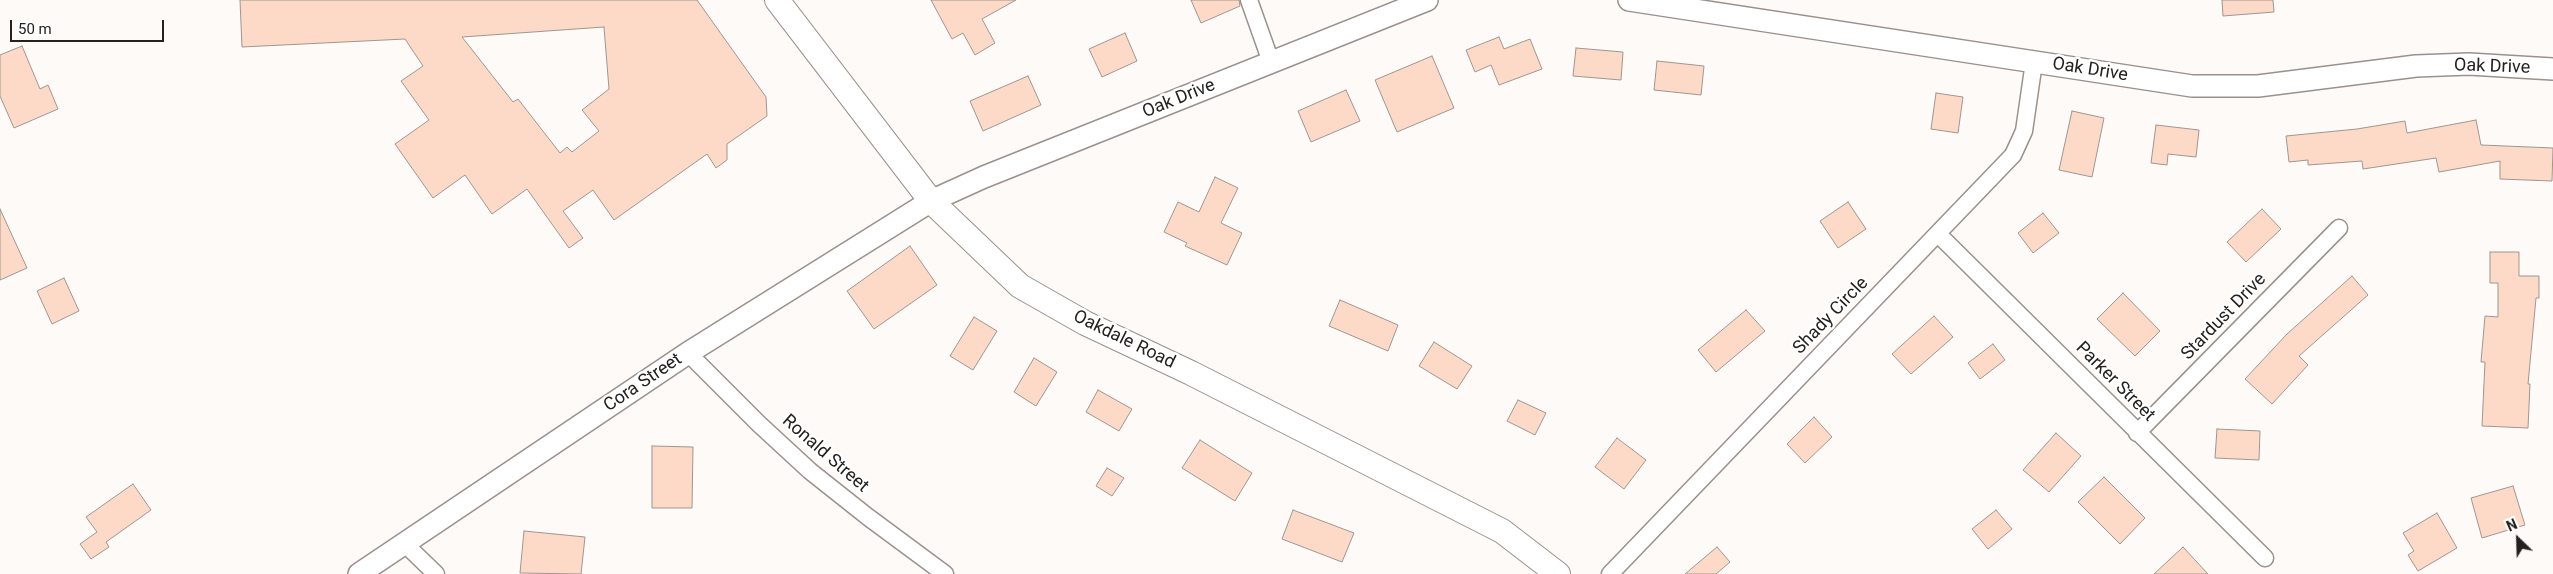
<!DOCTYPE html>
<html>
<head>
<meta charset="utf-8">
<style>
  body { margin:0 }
  #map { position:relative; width:2553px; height:574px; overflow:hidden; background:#fefaf8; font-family:Roboto,sans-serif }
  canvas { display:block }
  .north { position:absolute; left:2493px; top:514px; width:50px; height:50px; -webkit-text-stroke:4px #fff; paint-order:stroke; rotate:336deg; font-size:14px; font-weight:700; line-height:20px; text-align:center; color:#24211f }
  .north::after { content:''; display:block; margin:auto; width:18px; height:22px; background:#24211f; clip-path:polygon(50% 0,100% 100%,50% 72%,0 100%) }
  .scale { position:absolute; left:10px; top:20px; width:154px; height:22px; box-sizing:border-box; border:2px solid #24211f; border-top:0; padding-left:6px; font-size:15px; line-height:18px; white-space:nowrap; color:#24211f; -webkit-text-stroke:4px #fff; paint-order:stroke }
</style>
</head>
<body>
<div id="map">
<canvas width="2553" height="574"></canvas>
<div class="north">N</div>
<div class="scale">50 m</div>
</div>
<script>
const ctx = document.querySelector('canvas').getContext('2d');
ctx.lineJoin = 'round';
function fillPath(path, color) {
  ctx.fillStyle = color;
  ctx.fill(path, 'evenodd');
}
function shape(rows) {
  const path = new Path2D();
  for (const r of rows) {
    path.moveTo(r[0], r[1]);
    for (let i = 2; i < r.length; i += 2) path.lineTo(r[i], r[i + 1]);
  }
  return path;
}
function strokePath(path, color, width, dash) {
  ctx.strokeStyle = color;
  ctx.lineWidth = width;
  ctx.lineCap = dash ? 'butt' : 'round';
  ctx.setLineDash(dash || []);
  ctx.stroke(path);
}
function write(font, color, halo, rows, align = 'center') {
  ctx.font = font + ' Roboto,sans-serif';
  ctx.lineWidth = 5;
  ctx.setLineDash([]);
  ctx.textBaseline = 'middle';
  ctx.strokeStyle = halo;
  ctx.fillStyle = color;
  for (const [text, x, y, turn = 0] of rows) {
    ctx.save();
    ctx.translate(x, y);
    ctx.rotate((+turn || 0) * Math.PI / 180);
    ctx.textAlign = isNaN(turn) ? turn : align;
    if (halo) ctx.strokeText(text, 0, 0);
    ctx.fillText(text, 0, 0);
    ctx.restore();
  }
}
const building = shape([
  [240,0,697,0,766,97,767,116,727,144,727,160,716,168,707,154,614,220,593,190,563,211,583,238,569,248,527,189,492,214,465,175,433,198,395,144,429,120,401,81,423,66,405,39,242,47,240,0],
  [604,27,609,89,582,110,599,131,572,152,567,147,560,153,518,99,513,102,462,37,604,27],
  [931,0,1016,0,982,19,995,43,975,55,963,33,952,39,931,0],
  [1191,0,1239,0,1240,6,1201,23,1191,0],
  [2222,0,2273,0,2274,12,2223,16,2222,0],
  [1125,33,1137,61,1102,77,1089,49,1125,33],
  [1499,37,1504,49,1530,39,1542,69,1499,85,1491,65,1475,72,1466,50,1499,37],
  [22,46,40,89,48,85,58,109,14,128,0,96,0,55,22,46],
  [1576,48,1623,52,1621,80,1573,76,1576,48],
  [1432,56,1454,108,1397,132,1375,80,1432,56],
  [1657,61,1704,66,1701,95,1654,90,1657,61],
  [1028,76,1041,105,983,131,970,101,1028,76],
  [1346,90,1360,121,1311,142,1298,111,1346,90],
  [1936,93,1963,97,1958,133,1931,129,1936,93],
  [2072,111,2104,118,2092,177,2059,170,2072,111],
  [2476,120,2481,145,2553,148,2552,181,2500,179,2500,161,2439,172,2436,158,2363,169,2362,161,2308,165,2308,160,2289,162,2286,136,2357,129,2405,121,2407,133,2476,120],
  [2156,125,2199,130,2196,157,2168,154,2167,165,2151,163,2156,125],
  [1215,177,1238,188,1221,223,1242,233,1227,265,1185,246,1187,243,1164,232,1178,202,1199,212,1215,177],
  [1848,202,1866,229,1838,248,1820,221,1848,202],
  [0,209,27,268,0,280,0,209],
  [2262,209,2281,229,2246,262,2227,242,2262,209],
  [2043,213,2059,233,2033,253,2018,233,2043,213],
  [910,246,937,285,874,329,847,291,910,246],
  [2490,252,2519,252,2519,276,2539,276,2539,298,2536,298,2528,384,2530,384,2528,428,2482,426,2485,362,2481,362,2485,316,2498,317,2498,283,2490,283,2490,252],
  [2352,276,2368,295,2299,356,2308,365,2272,404,2245,379,2287,334,2352,276],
  [64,278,79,311,52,324,37,291,64,278],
  [2123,293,2160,331,2135,356,2097,319,2123,293],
  [1340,300,1398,325,1388,351,1329,326,1340,300],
  [1746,310,1765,331,1716,372,1698,350,1746,310],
  [1934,316,1953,337,1911,374,1892,354,1934,316],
  [974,317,997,331,973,370,950,356,974,317],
  [1434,342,1472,366,1457,389,1419,366,1434,342],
  [1993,344,2005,360,1980,379,1968,363,1993,344],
  [1034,358,1057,372,1036,406,1014,392,1034,358],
  [1098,390,1132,409,1119,431,1086,412,1098,390],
  [1518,400,1546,413,1535,435,1507,421,1518,400],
  [1814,417,1832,437,1805,463,1787,444,1814,417],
  [2217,429,2260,431,2259,460,2215,458,2217,429],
  [2056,433,2081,456,2049,492,2023,470,2056,433],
  [1617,438,1646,460,1624,489,1595,467,1617,438],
  [1200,440,1252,473,1235,501,1182,468,1200,440],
  [652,446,693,447,692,508,652,508,652,446],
  [1107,468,1124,478,1112,496,1096,486,1107,468],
  [2104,477,2145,518,2120,544,2078,502,2104,477],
  [133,484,151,510,106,542,109,547,91,559,80,544,97,532,86,517,133,484],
  [2513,486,2525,525,2482,538,2471,498,2513,486],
  [1293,510,1354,533,1342,562,1282,539,1293,510],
  [1996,510,2012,529,1988,549,1972,529,1996,510],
  [2437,513,2457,548,2418,571,2408,555,2414,551,2403,533,2437,513],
  [524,531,585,537,581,574,520,573,524,531],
  [1717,547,1730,562,1716,574,1685,574,1717,547],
  [2183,547,2208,574,2154,574,2183,547]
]);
fillPath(building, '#fcdac7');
strokePath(building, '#9f9691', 1);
const minor = shape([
  [1249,0,1271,62],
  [1938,234,2265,558],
  [688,353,759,424,810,471,868,517,945,574],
  [2137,433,2339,228],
  [404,543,436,574],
  [1610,574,2013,155,2024,131,2034,62]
]);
const tertiary = shape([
  [1629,0,2192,86,2258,86,2416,66,2469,64,2553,69],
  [359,574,688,353,931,201,984,177,1427,0]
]);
const secondary = shape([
  [777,0,931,201,1020,286,1085,323,1191,373,1502,531,1558,574]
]);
strokePath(minor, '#9a918c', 19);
strokePath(tertiary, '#9a918c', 24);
strokePath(secondary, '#9a918c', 26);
strokePath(minor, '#fff', 16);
strokePath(tertiary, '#fff', 21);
strokePath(secondary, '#fff', 24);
write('18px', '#24211f', '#fff', [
  ["Oak Drive",2492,67,2],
  ["Oak Drive",2090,70,9],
  ["Oak Drive",1179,99,-22],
  ["Shady Circle",1831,316,-46],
  ["Stardust Drive",2224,317,-46],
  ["Oakdale Road",1124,340,26],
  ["Parker Street",2115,382,45],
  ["Cora Street",643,383,-34],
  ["Ronald Street",825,454,41]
]);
</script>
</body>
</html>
